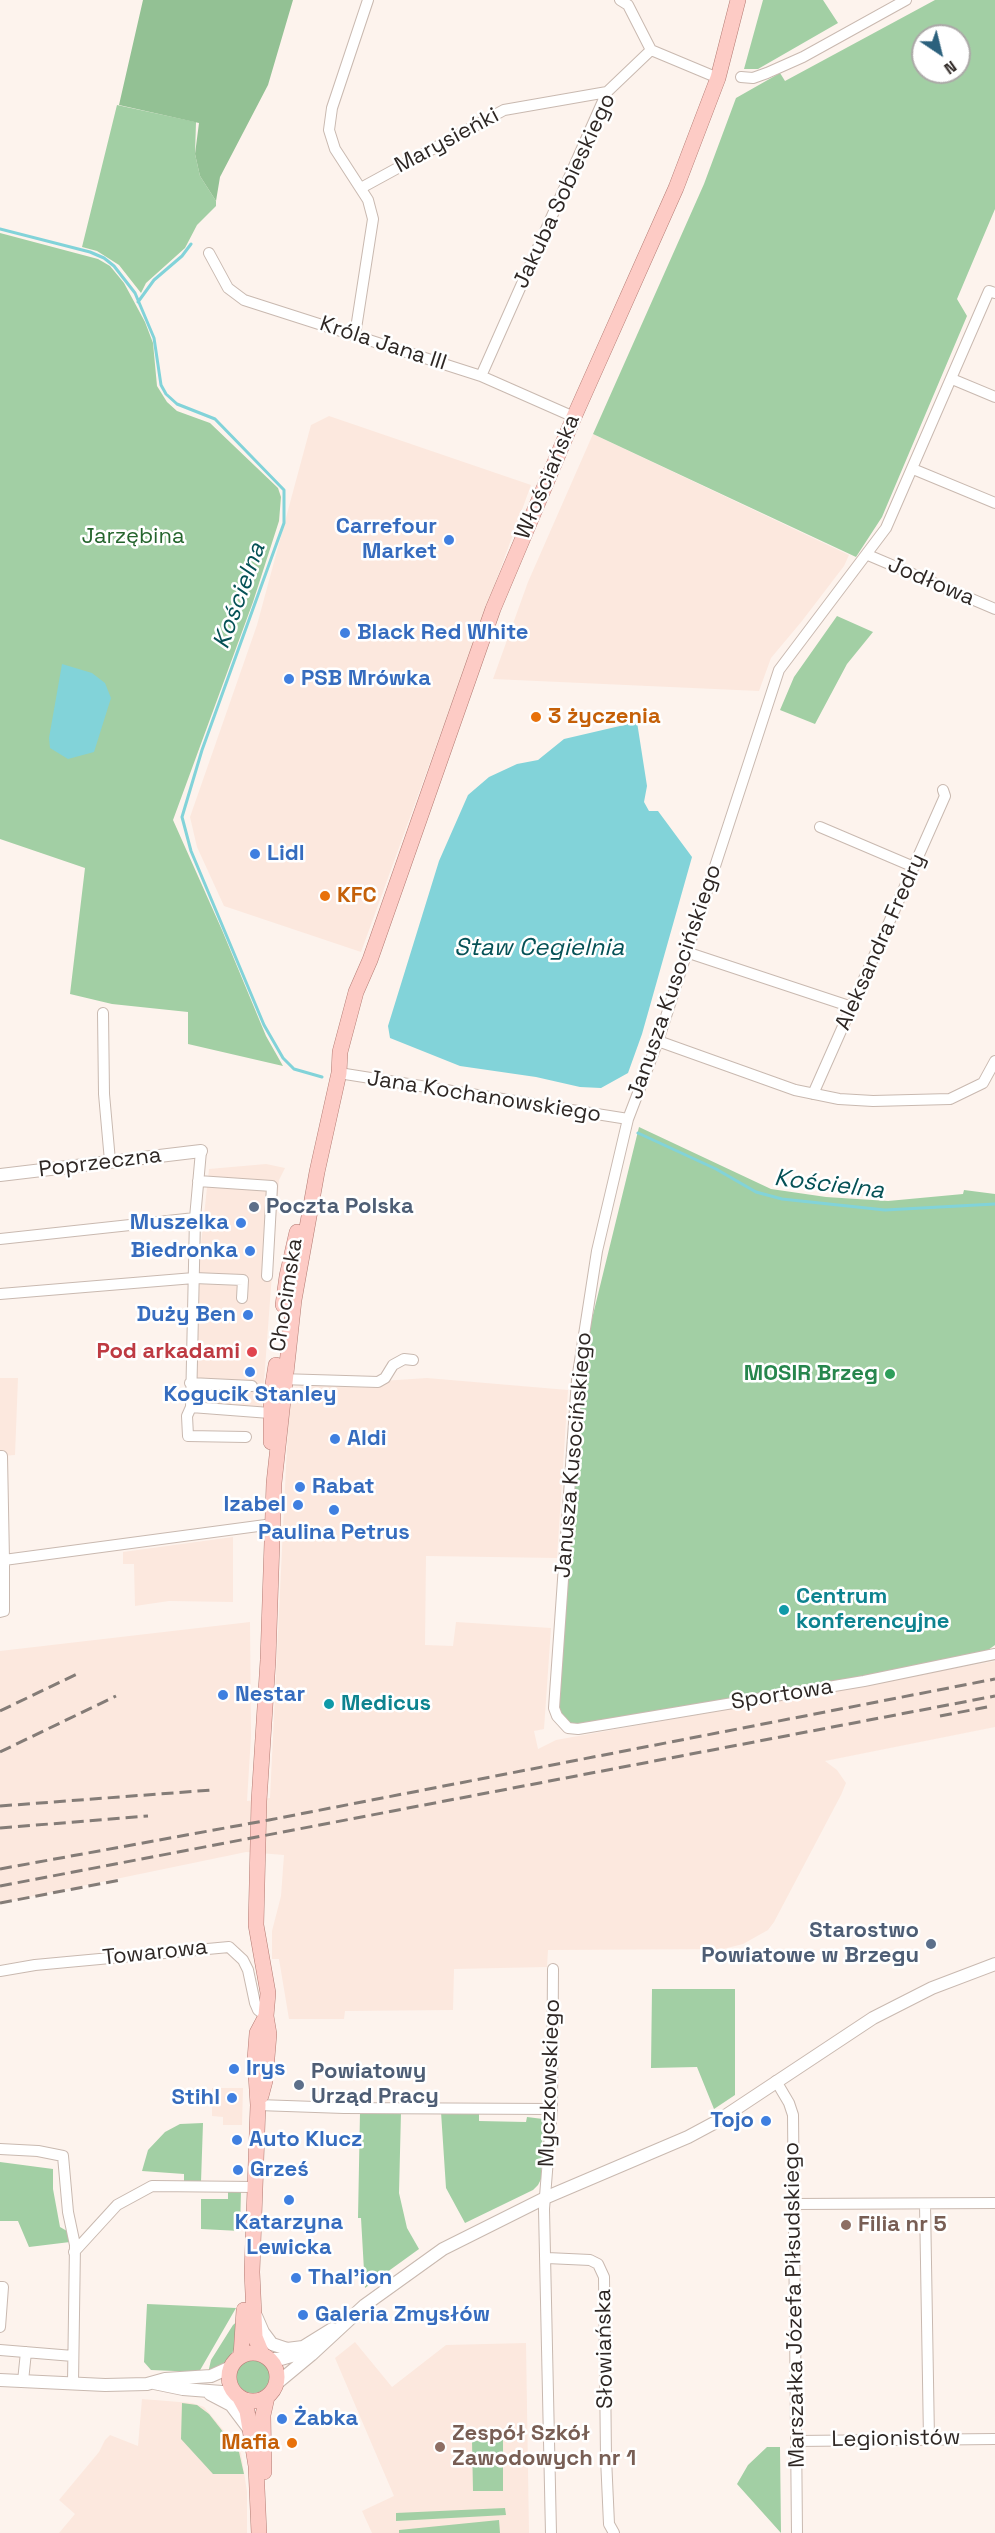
<!DOCTYPE html>
<html>
<head>
<meta charset="utf-8">
<style>
  body { margin:0 }
  #map { position:relative; width:995px; height:2533px; overflow:hidden; background:#fdf3ed; font-family:"Space Grotesk",sans-serif }
  canvas { display:block }
  .north { position:absolute; left:911px; top:24px; width:60px; height:60px; box-sizing:border-box; background:#fff; border:2px solid #aba9a7; border-radius:50%; rotate:145deg; font-size:16px; font-weight:700; line-height:24px; text-align:center; color:#2e2724 }
  .north::after { content:''; display:block; margin:auto; width:21px; height:27px; background:#2c617d; clip-path:polygon(50% 0,100% 100%,50% 72%,0 100%) }
</style>
</head>
<body>
<div id="map">
<canvas width="995" height="2533"></canvas>
<div class="north">N</div>
</div>
<script>
const ctx = document.querySelector('canvas').getContext('2d');
ctx.lineJoin = 'round';
function fillPath(path, color) {
  ctx.fillStyle = color;
  ctx.fill(path, 'evenodd');
}
function shape(rows) {
  const path = new Path2D();
  for (const r of rows) {
    if (r.length === 3) {
      path.moveTo(r[0] + r[2], r[1]);
      path.arc(r[0], r[1], r[2], 0, 2 * Math.PI);
      continue;
    }
    path.moveTo(r[0], r[1]);
    for (let i = 2; i < r.length; i += 2) path.lineTo(r[i], r[i + 1]);
  }
  return path;
}
function strokePath(path, color, width, dash) {
  ctx.strokeStyle = color;
  ctx.lineWidth = width;
  ctx.lineCap = dash ? 'butt' : 'round';
  ctx.setLineDash(dash || []);
  ctx.stroke(path);
}
function write(font, color, halo, rows, align = 'center') {
  ctx.font = font + ' "Space Grotesk",sans-serif';
  ctx.lineWidth = 5;
  ctx.setLineDash([]);
  ctx.textBaseline = 'middle';
  ctx.strokeStyle = halo;
  ctx.fillStyle = color;
  for (const [text, x, y, turn = 0] of rows) {
    ctx.save();
    ctx.translate(x, y);
    ctx.rotate((+turn || 0) * Math.PI / 180);
    ctx.textAlign = isNaN(turn) ? turn : align;
    if (halo) ctx.strokeText(text, 0, 0);
    ctx.fillText(text, 0, 0);
    ctx.restore();
  }
}
fillPath(shape([
  [329,416,531,485,361,952,224,906,197,847,190,817,257,625,311,425],
  [593,434,849,555,844,566,802,621,771,658,759,691,493,679,528,582],
  [266,1164,285,1168,279,1180,262,1408,194,1404,197,1281,209,1169],
  [0,1378,18,1378,15,1455,0,1456],
  [427,1378,568,1390,557,1558,426,1556,425,1645,453,1646,456,1622,551,1628,544,1729,534,1731,538,1749,556,1740,995,1661,995,1727,825,1761,837,1770,846,1783,841,1795,774,1922,768,1930,743,1944,723,1949,548,1950,547,1967,454,1969,453,2010,345,2011,344,2019,289,2019,279,1959,272,1959,272,1931,281,1896,284,1855,246,1852,0,1903,0,1651,250,1622,251,1736,247,1801,270,1798,289,1405,292,1387],
  [233,1537,233,1602,169,1601,135,1606,134,1564,123,1564,123,1552],
  [212,2088,243,2088,242,2125,223,2125,223,2117,212,2116],
  [355,2342,392,2387,446,2345,526,2343,529,2533,372,2533,362,2511,394,2496,335,2358],
  [142,2399,192,2403,204,2407,236,2445,241,2453,247,2492,247,2533,59,2533,75,2514,59,2500,99,2452,105,2440,110,2435,138,2446]
]), '#fce8de');
fillPath(shape([
  [763,0,823,0,838,23,758,69,744,69],
  [935,0,995,0,995,209,957,299,967,316,882,517,856,557,593,434,704,184,736,98,780,73,785,81],
  [923,36,959,36,959,72,923,72],
  [117,105,196,122,195,154,200,176,216,201,216,206,197,225,185,248,146,283,141,293,119,265,97,251,82,247],
  [0,233,98,259,110,266,124,283,145,322,153,343,157,386,167,402,177,411,210,423,278,488,281,497,279,521,253,602,173,820,222,930,266,1036,283,1066,188,1044,188,1012,112,1004,70,994,85,868,0,839],
  [837,616,873,632,847,664,815,724,780,710,794,677],
  [639,1127,771,1189,826,1197,888,1201,963,1194,964,1190,995,1194,995,1645,984,1653,967,1661,568,1728,557,1716,577,1380],
  [652,1989,735,1989,735,2095,714,2109,697,2067,651,2068],
  [360,2112,401,2112,399,2193,407,2228,419,2249,365,2288,361,2218,358,2218],
  [441,2112,479,2113,479,2121,526,2122,527,2117,543,2119,541,2179,538,2185,533,2190,465,2223,446,2188],
  [203,2123,201,2182,184,2183,184,2174,142,2171,148,2150,165,2132,180,2124],
  [0,2162,53,2169,53,2189,60,2227,67,2231,70,2242,29,2247,18,2221,0,2221],
  [228,2190,241,2190,240,2231,201,2229,201,2199,228,2199],
  [147,2304,236,2308,199,2372,151,2370,144,2362],
  [240,2319,236,2347,223,2366,208,2373,211,2360,233,2325],
  [253,2376,17],
  [182,2403,197,2405,209,2414,239,2452,244,2474,213,2474,181,2439],
  [503,2440,503,2491,473,2491,472,2441],
  [767,2447,780,2447,781,2533,737,2484,748,2465],
  [505,2508,506,2515,396,2521,396,2513],
  [499,2520,500,2533,399,2533,399,2530]
]), '#a2cfa4');
fillPath(shape([
  [143,0,293,0,268,85,220,177,216,201,200,176,195,154,199,123,119,105]
]), '#93c194');
fillPath(shape([
  [62,664,92,673,105,683,111,698,94,752,68,759,50,748,49,738],
  [637,722,647,786,644,802,649,811,658,811,692,857,642,1034,628,1073,601,1088,580,1087,536,1077,460,1066,390,1038,388,1026,439,861,468,795,489,777,517,764,538,760,564,739]
]), '#82d3d9');
strokePath(shape([
  [0,229,90,252,104,258,114,266,135,293,154,338,161,385,166,394,177,404,215,419,284,490,284,523,202,750,182,817,191,851,264,1025,283,1058,294,1069,322,1077],
  [138,302,154,280,182,256,191,244],
  [638,1133,716,1169,756,1192,782,1199,885,1210,995,1204]
]), '#82d3d9', 3);
const minor = shape([
  [620,0,628,5,651,50],
  [741,77,753,78,767,73,803,57,906,0],
  [361,188,504,110,607,92],
  [209,253,228,288,244,300,481,376,574,417],
  [995,293,989,291,886,528,779,670,658,1041,628,1119,597,1251,577,1380,554,1708,557,1716,568,1728,578,1729,864,1681,995,1654],
  [355,335,373,219,368,200,335,149,329,130,332,108,368,0],
  [481,376,607,92,651,50,718,78],
  [952,379,995,397],
  [913,469,995,503],
  [868,555,995,609],
  [820,827,914,867],
  [686,952,852,1007],
  [103,1013,104,1094,110,1161],
  [658,1041,795,1090,839,1099,873,1101,950,1099,983,1083,995,1061],
  [339,1073,628,1119],
  [813,1094,945,796,943,790],
  [201,1151,195,1218,191,1407,187,1416,188,1436,246,1437],
  [198,1181,272,1186,267,1276],
  [0,1239,195,1218],
  [0,1294,194,1278,243,1280,242,1298],
  [280,1379,378,1382,385,1378,393,1365,404,1359,413,1360],
  [190,1383,252,1386],
  [191,1407,270,1413],
  [0,1456,2,1456,4,1560,4,1611,0,1612],
  [4,1560,273,1524],
  [0,1971,35,1965,229,1947,243,1960,248,1970,255,2003,258,2010,266,2016],
  [776,2081,789,2103,793,2115,797,2533],
  [258,2105,344,2108,552,2109],
  [0,2149,38,2151,63,2156,68,2212,75,2245,73,2383],
  [794,2204,995,2203],
  [925,2204,929,2439],
  [74,2252,117,2205,152,2186,255,2187],
  [547,2258,590,2260,598,2264,604,2277,606,2458,609,2524,614,2533],
  [0,2287,3,2287,0,2327],
  [0,2350,73,2356],
  [23,2381,26,2352],
  [796,2441,995,2439],
  [551,2533,544,2209,552,2109,553,1969]
]);
const tertiary = shape([
  [0,1175,201,1151],
  [256,2316,263,2332,272,2344,287,2349,303,2347],
  [269,2359,281,2359,295,2355,303,2347,332,2329],
  [0,2380,105,2385,147,2384,165,2379,211,2376,231,2367],
  [154,2383,183,2389,235,2393],
  [276,2384,311,2355,365,2305,443,2249,547,2197,688,2137,716,2122,873,2018,932,1988,995,1964],
  [210,2394,231,2405,249,2429]
]);
const primary = shape([
  [283,1305,287,1276,297,1232],
  [271,1442,271,1397,276,1365],
  [261,2096,265,2081,269,2034,266,2016],
  [253,2377,24],
  [262,2354,255,2337,252,2272,258,2105,255,2059,257,2033,266,2016,268,1993,256,1925,259,1801,268,1660,274,1483,294,1300,317,1172,339,1073,340,1052,356,992,370,960,493,609,574,417,676,188,718,78,738,0],
  [241,2356,244,2310],
  [240,2398,247,2411,256,2466,259,2533],
  [264,2472,263,2415,267,2397]
]);
strokePath(minor, '#c9b9b0', 12);
strokePath(tertiary, '#c9b9b0', 14);
strokePath(primary, '#b37b73', 16);
strokePath(minor, '#fff', 10);
strokePath(tertiary, '#fff', 12);
strokePath(primary, '#fdcbc5', 15);
strokePath(shape([
  [0,1711,77,1674],
  [940,1716,987,1707],
  [0,1752,116,1696],
  [0,1806,212,1790],
  [0,1828,148,1816],
  [0,1869,269,1820,995,1679],
  [0,1886,995,1696],
  [0,1903,120,1880]
]), '#847c77', 3, [12, 6]);
for (const [x, y, r, color] of [
  [449,540,6,"#3f7fe0"],
  [345,633,6,"#3f7fe0"],
  [289,679,6,"#3f7fe0"],
  [536,717,6,"#e8710a"],
  [255,854,6,"#3f7fe0"],
  [325,896,6,"#e8710a"],
  [254,1207,6,"#5c6f8a"],
  [241,1223,6,"#3f7fe0"],
  [250,1251,6,"#3f7fe0"],
  [248,1315,6,"#3f7fe0"],
  [252,1352,6,"#e0444e"],
  [250,1372,6,"#3f7fe0"],
  [890,1374,6,"#2e9e5b"],
  [335,1439,6,"#3f7fe0"],
  [300,1487,6,"#3f7fe0"],
  [298,1505,6,"#3f7fe0"],
  [334,1510,6,"#3f7fe0"],
  [784,1610,6,"#0f9aa8"],
  [223,1695,6,"#3f7fe0"],
  [329,1704,6,"#0f9aa8"],
  [931,1944,6,"#5c6f8a"],
  [234,2069,6,"#3f7fe0"],
  [299,2085,6,"#5c6f8a"],
  [232,2098,6,"#3f7fe0"],
  [766,2121,6,"#3f7fe0"],
  [237,2140,6,"#3f7fe0"],
  [238,2170,6,"#3f7fe0"],
  [289,2200,6,"#3f7fe0"],
  [846,2225,6,"#8d6e63"],
  [296,2278,6,"#3f7fe0"],
  [303,2315,6,"#3f7fe0"],
  [282,2419,6,"#3f7fe0"],
  [292,2443,6,"#e8710a"],
  [440,2447,6,"#8d6e63"]
]) {
  const dot = new Path2D();
  dot.arc(x, y, r, 0, 2 * Math.PI);
  ctx.fillStyle = color;
  ctx.fill(dot);
  strokePath(dot, '#fff', 2);
}
write('22px', '#2e2724', '#fff', [
  ["Marysieńki",447,141,-28],
  ["Jakuba Sobieskiego",565,191,-65],
  ["Króla Jana III",383,344,18],
  ["Włościańska",548,477,-67],
  ["Jodłowa",931,582,23],
  ["Aleksandra Fredry",881,942,-66],
  ["Janusza Kusocińskiego",675,982,-71],
  ["Jana Kochanowskiego",484,1097,9],
  ["Poprzeczna",100,1163,-7],
  ["Chocimska",287,1295,-81],
  ["Janusza Kusocińskiego",574,1455,-85],
  ["Sportowa",782,1695,-9],
  ["Towarowa",155,1953,-6],
  ["Myczkowskiego",550,2083,-88],
  ["Marszałka Józefa Piłsudskiego",795,2305,-91],
  ["Słowiańska",605,2349,-91],
  ["Legionistów",896,2439,-1]
]);
write('bold 22px', '#366cbe', '#fff', [
  ["Carrefour",437,527,"right"],
  ["Market",437,552,"right"],
  ["Black Red White",357,633],
  ["PSB Mrówka",301,679],
  ["Lidl",267,854],
  ["Muszelka",229,1223,"right"],
  ["Biedronka",238,1251,"right"],
  ["Duży Ben",236,1315,"right"],
  ["Kogucik Stanley",250,1395,"center"],
  ["Aldi",347,1439],
  ["Rabat",312,1487],
  ["Izabel",286,1505,"right"],
  ["Paulina Petrus",334,1533,"center"],
  ["Nestar",235,1695],
  ["Irys",246,2069],
  ["Stihl",220,2098,"right"],
  ["Tojo",754,2121,"right"],
  ["Auto Klucz",249,2140],
  ["Grześ",250,2170],
  ["Katarzyna",289,2223,"center"],
  ["Lewicka",289,2248,"center"],
  ["Thal'ion",308,2278],
  ["Galeria Zmysłów",315,2315],
  ["Żabka",294,2419]
], 'left');
write('22px', '#25652d', '#fff', [
  ["Jarzębina",133,537]
]);
write('bold 22px', '#c56008', '#fff', [
  ["3 życzenia",548,717],
  ["KFC",337,896],
  ["Mafia",280,2443,"right"]
], 'left');
write('bold 22px', '#4e5e75', '#fff', [
  ["Poczta Polska",266,1207],
  ["Starostwo",919,1931,"right"],
  ["Powiatowe w Brzegu",919,1956,"right"],
  ["Powiatowy",311,2072],
  ["Urząd Pracy",311,2097]
], 'left');
write('bold 22px', '#be3a42', '#fff', [
  ["Pod arkadami",240,1352]
], 'right');
write('bold 22px', '#27864d', '#fff', [
  ["MOSIR Brzeg",878,1374]
], 'right');
write('bold 22px', '#0d838f', '#fff', [
  ["Centrum",796,1597],
  ["konferencyjne",796,1622],
  ["Medicus",341,1704]
], 'left');
write('bold 22px', '#785e54', '#fff', [
  ["Filia nr 5",858,2225],
  ["Zespół Szkół",452,2434],
  ["Zawodowych nr 1",452,2459]
], 'left');
write('italic 24px', '#055156', '#fff', [
  ["Kościelna",240,596,-70],
  ["Staw Cegielnia",539,948],
  ["Kościelna",829,1185,7]
]);
</script>
</body>
</html>
